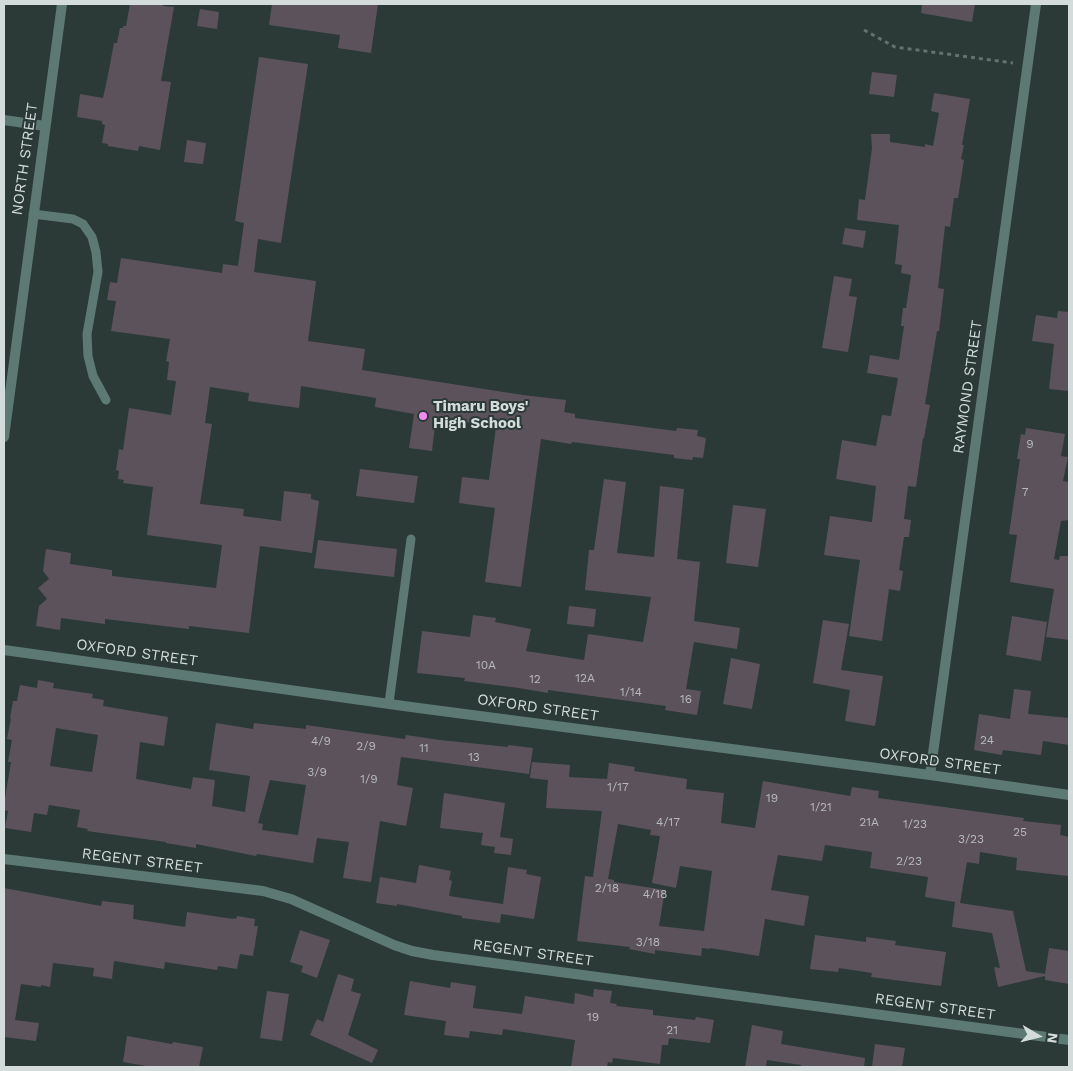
<!DOCTYPE html>
<html>
<head>
<meta charset="utf-8">
<style>
  body { margin:0 }
  #map { position:relative; width:1073px; height:1071px; overflow:hidden; background:#2b3a37; font-family:"Work Sans",sans-serif }
  canvas { display:block }
  .frame { position:absolute; inset:0; border:5px solid #d3dcda; pointer-events:none }
  .north { position:absolute; left:1013px; top:1011px; width:50px; height:50px; -webkit-text-stroke:4px #2b3a37; paint-order:stroke; rotate:98deg; font-size:14px; font-weight:700; line-height:20px; text-align:center; color:#d3dcda }
  .north::after { content:''; display:block; margin:auto; width:18px; height:22px; background:#d3dcda; clip-path:polygon(50% 0,100% 100%,50% 72%,0 100%) }
</style>
</head>
<body>
<div id="map">
<canvas width="1073" height="1071"></canvas>
<div class="frame"></div>
<div class="north">N</div>
</div>
<script>
const ctx = document.querySelector('canvas').getContext('2d');
ctx.lineJoin = 'round';
function fillPath(path, color) {
  ctx.fillStyle = color;
  ctx.fill(path, 'evenodd');
}
function shape(rows) {
  const path = new Path2D();
  for (const r of rows) {
    path.moveTo(r[0], r[1]);
    for (let i = 2; i < r.length; i += 2) path.lineTo(r[i], r[i + 1]);
  }
  return path;
}
function strokePath(path, color, width, dash) {
  ctx.strokeStyle = color;
  ctx.lineWidth = width;
  ctx.lineCap = dash ? 'butt' : 'round';
  ctx.setLineDash(dash || []);
  ctx.stroke(path);
}
function write(font, color, halo, rows, align = 'center') {
  ctx.font = font + ' "Work Sans",sans-serif';
  ctx.lineWidth = 4;
  ctx.setLineDash([]);
  ctx.textBaseline = 'middle';
  ctx.strokeStyle = halo;
  ctx.fillStyle = color;
  for (const [text, x, y, turn = 0] of rows) {
    ctx.save();
    ctx.translate(x, y);
    ctx.rotate((+turn || 0) * Math.PI / 180);
    ctx.textAlign = isNaN(turn) ? turn : align;
    if (halo) ctx.strokeText(text, 0, 0);
    ctx.fillText(text, 0, 0);
    ctx.restore();
  }
}
fillPath(shape([
  [130,4,163,4,163,6,174,7,161,81,171,82,160,150,139,146,138,151,108,146,108,144,102,143,105,125,102,124,102,121,77,117,80,94,103,98,108,75,114,43,117,43,120,28,123,28,123,26,126,26],
  [272,4,378,4,371,53,338,48,340,35,269,25],
  [922,4,975,4,972,22,921,13],
  [200,9,219,12,217,29,197,26],
  [259,57,308,64,281,243,258,239,254,272,316,281,308,341,365,349,362,370,523,395,566,400,564,412,575,414,575,418,676,431,677,428,698,430,697,436,706,438,703,458,693,457,692,460,674,458,674,455,572,442,571,444,541,439,521,587,485,582,495,508,459,503,462,477,489,480,496,427,436,417,432,451,409,448,414,414,375,407,376,398,301,386,299,408,248,401,249,393,210,387,205,423,212,424,200,504,244,509,243,516,281,521,284,491,311,494,311,499,319,501,312,553,260,546,249,633,189,626,189,629,105,619,105,624,61,618,60,630,36,626,39,606,47,599,38,588,49,579,43,571,46,549,71,553,70,564,112,570,112,576,216,588,222,545,147,535,153,487,123,483,124,480,118,479,119,471,116,470,119,449,123,450,129,408,171,415,176,381,167,380,169,362,166,361,170,339,111,331,116,301,107,300,110,282,117,283,121,258,222,273,223,264,238,266,244,223,235,221],
  [872,72,897,75,894,97,869,94],
  [934,93,970,99,962,145,964,145,961,159,964,160,958,198,954,198,950,227,945,226,938,288,944,289,939,331,937,331,925,404,930,405,924,438,923,438,916,487,908,486,904,519,911,520,909,537,904,537,899,570,903,571,900,591,889,589,882,641,849,636,860,560,824,555,830,516,872,522,876,486,836,479,842,440,876,446,882,415,891,416,898,378,867,373,870,355,899,360,904,326,901,326,903,308,906,308,911,275,901,273,902,265,895,264,899,225,857,220,859,199,865,200,872,148,871,134,890,134,890,142,925,147,925,144,933,146,939,113,931,111],
  [187,140,206,143,203,164,184,162],
  [845,228,866,231,863,248,842,244],
  [834,276,852,279,849,296,857,297,848,352,822,348],
  [1058,311,1069,312,1069,391,1049,389,1054,344,1032,341,1036,315,1057,318],
  [1026,428,1065,434,1061,456,1068,457,1063,481,1069,482,1069,520,1061,521,1054,559,1059,560,1060,556,1069,556,1069,640,1046,637,1054,589,1010,582,1017,535,1009,534,1020,459,1017,459,1021,434,1025,435],
  [360,469,418,476,414,503,356,496],
  [604,479,626,482,617,553,654,557,660,486,684,489,677,559,700,562,694,621,740,628,737,649,694,642,686,689,701,691,697,715,665,710,666,706,548,690,548,693,519,688,464,681,465,678,417,673,422,631,470,637,473,615,496,618,495,622,531,629,526,651,584,660,588,634,643,642,651,597,585,590,589,550,594,550],
  [733,505,766,509,758,567,726,563],
  [318,540,397,549,394,577,314,568],
  [569,606,596,609,594,627,567,624],
  [1012,616,1047,622,1041,661,1006,655],
  [823,620,849,624,841,670,883,676,875,726,845,721,850,690,813,683],
  [731,658,760,664,752,709,723,704],
  [38,680,54,683,53,688,93,694,92,698,104,700,103,706,168,717,164,746,140,742,136,779,191,789,193,777,215,780,212,806,245,812,250,776,209,770,216,723,253,729,254,723,306,729,306,725,405,739,406,735,440,740,508,747,508,745,533,748,529,774,401,757,397,785,413,788,406,826,380,821,371,882,343,878,349,842,317,838,313,863,257,854,256,856,196,844,196,848,166,843,166,842,87,831,88,829,77,827,80,810,49,805,47,815,34,813,31,832,5,828,8,811,4,810,4,804,11,762,8,762,12,740,7,739,11,718,10,718,13,701,17,701,20,685,37,688],
  [56,728,98,735,92,772,50,766],
  [270,780,306,785,298,835,262,830,263,824,258,823],
  [1014,689,1031,691,1028,714,1069,718,1069,745,1043,741,1041,755,1003,750,1002,755,974,750,979,714,1010,719],
  [532,762,570,765,569,777,607,779,609,763,635,767,634,771,687,779,686,789,724,793,721,823,755,828,763,781,850,796,852,787,879,791,878,798,1024,818,1023,821,1061,825,1060,835,1069,837,1069,866,1068,876,1016,870,1017,858,980,852,979,864,967,862,960,903,1013,911,1026,971,1045,974,1049,948,1069,951,1069,984,1045,980,1045,976,998,987,994,967,1000,968,992,933,952,927,955,902,925,897,928,877,870,868,872,852,825,845,822,861,778,855,771,890,809,896,804,926,765,919,759,956,710,948,710,949,702,948,701,956,655,950,655,954,629,949,630,947,577,941,585,876,593,877,602,811,546,808,548,780,530,778],
  [618,824,651,830,650,835,660,836,652,883,676,888,680,866,712,871,704,931,659,926,665,890,614,882,614,880,608,879],
  [444,793,505,803,500,837,513,839,511,855,494,853,495,847,481,845,483,833,440,828],
  [419,865,451,871,449,880,452,881,449,896,503,904,508,867,527,870,526,874,541,877,534,919,501,914,500,923,462,918,462,916,397,904,397,906,376,903,380,877,416,883],
  [4,888,101,906,102,901,134,905,133,919,185,927,187,912,233,919,233,918,236,919,237,916,255,919,254,926,258,926,253,956,240,954,237,969,218,966,217,970,165,962,164,969,114,961,112,979,93,976,94,968,53,963,50,987,41,985,41,987,21,984,15,1020,39,1023,36,1041,4,1037],
  [300,930,330,940,317,978,301,972,303,966,290,962],
  [815,935,866,942,866,937,896,941,895,945,946,952,941,986,871,977,872,973,839,968,838,972,810,969],
  [338,974,354,979,351,991,361,994,348,1035,378,1050,372,1063,310,1035,317,1019,323,1022],
  [410,981,450,988,451,982,476,986,473,1008,522,1014,525,996,574,1004,575,993,593,997,594,989,612,991,610,1003,617,1004,616,1006,653,1010,653,1015,695,1020,696,1017,714,1020,710,1043,669,1038,668,1045,662,1045,660,1064,613,1058,612,1063,608,1062,607,1067,571,1067,575,1040,503,1029,502,1035,470,1031,469,1038,444,1035,446,1021,404,1015],
  [267,991,289,994,282,1041,260,1038],
  [752,1025,783,1031,781,1044,865,1058,864,1067,801,1067,801,1065,767,1060,766,1067,745,1067],
  [127,1036,172,1044,173,1042,203,1047,199,1067,152,1067,123,1062],
  [875,1044,905,1048,902,1067,872,1067]
]), '#5c525c');
strokePath(shape([
  [864,30,895,47,1013,63]
]), '#64716f', 3, [4, 4]);
strokePath(shape([
  [33,214,73,219,83,224,92,237,96,252,98,272,87,334,88,356,93,376,106,400],
  [389,703,411,539]
]), '#5d7974', 9);
strokePath(shape([
  [4,120,45,126],
  [4,650,411,707,930,775,1069,795],
  [930,775,1036,4],
  [4,859,263,891,291,899,394,945,412,951,433,955,1069,1040]
]), '#5d7974', 10);
strokePath(shape([
  [4,437,62,4]
]), '#5d7974', 10);
for (const [x, y, r, color] of [
  [423,416,5,"#f28af3"]
]) {
  const dot = new Path2D();
  dot.arc(x, y, r, 0, 2 * Math.PI);
  ctx.fillStyle = color;
  ctx.fill(dot);
  strokePath(dot, '#2b3a37', 2);
}
write('12px', '#b5baba', null, [
  ["9",1030,444],
  ["7",1025,492],
  ["10A",486,665],
  ["12A",585,678],
  ["12",535,679],
  ["1/14",631,692],
  ["16",686,699],
  ["24",987,740],
  ["4/9",321,741],
  ["2/9",366,746],
  ["11",424,748],
  ["13",474,757],
  ["3/9",317,772],
  ["1/9",369,779],
  ["1/17",618,787],
  ["19",772,798],
  ["1/21",821,807],
  ["4/17",668,822],
  ["21A",869,822],
  ["1/23",915,824],
  ["25",1020,832],
  ["3/23",971,839],
  ["2/23",909,861],
  ["2/18",607,888],
  ["4/18",655,894],
  ["3/18",648,942],
  ["19",593,1017],
  ["21",672,1030]
]);
write('15px', '#d3dcda', '#2b3a37', [
  ["NORTH STREET",25,159,-82],
  ["RAYMOND STREET",968,387,-82],
  ["OXFORD STREET",137,653,8],
  ["OXFORD STREET",538,708,8],
  ["OXFORD STREET",940,762,8],
  ["REGENT STREET",142,861,7],
  ["REGENT STREET",533,953,8],
  ["REGENT STREET",935,1007,8]
]);
write('bold 15px', '#d3dcda', '#2b3a37', [
  ["Timaru Boys'",433,407],
  ["High School",433,424]
], 'left');
</script>
</body>
</html>
